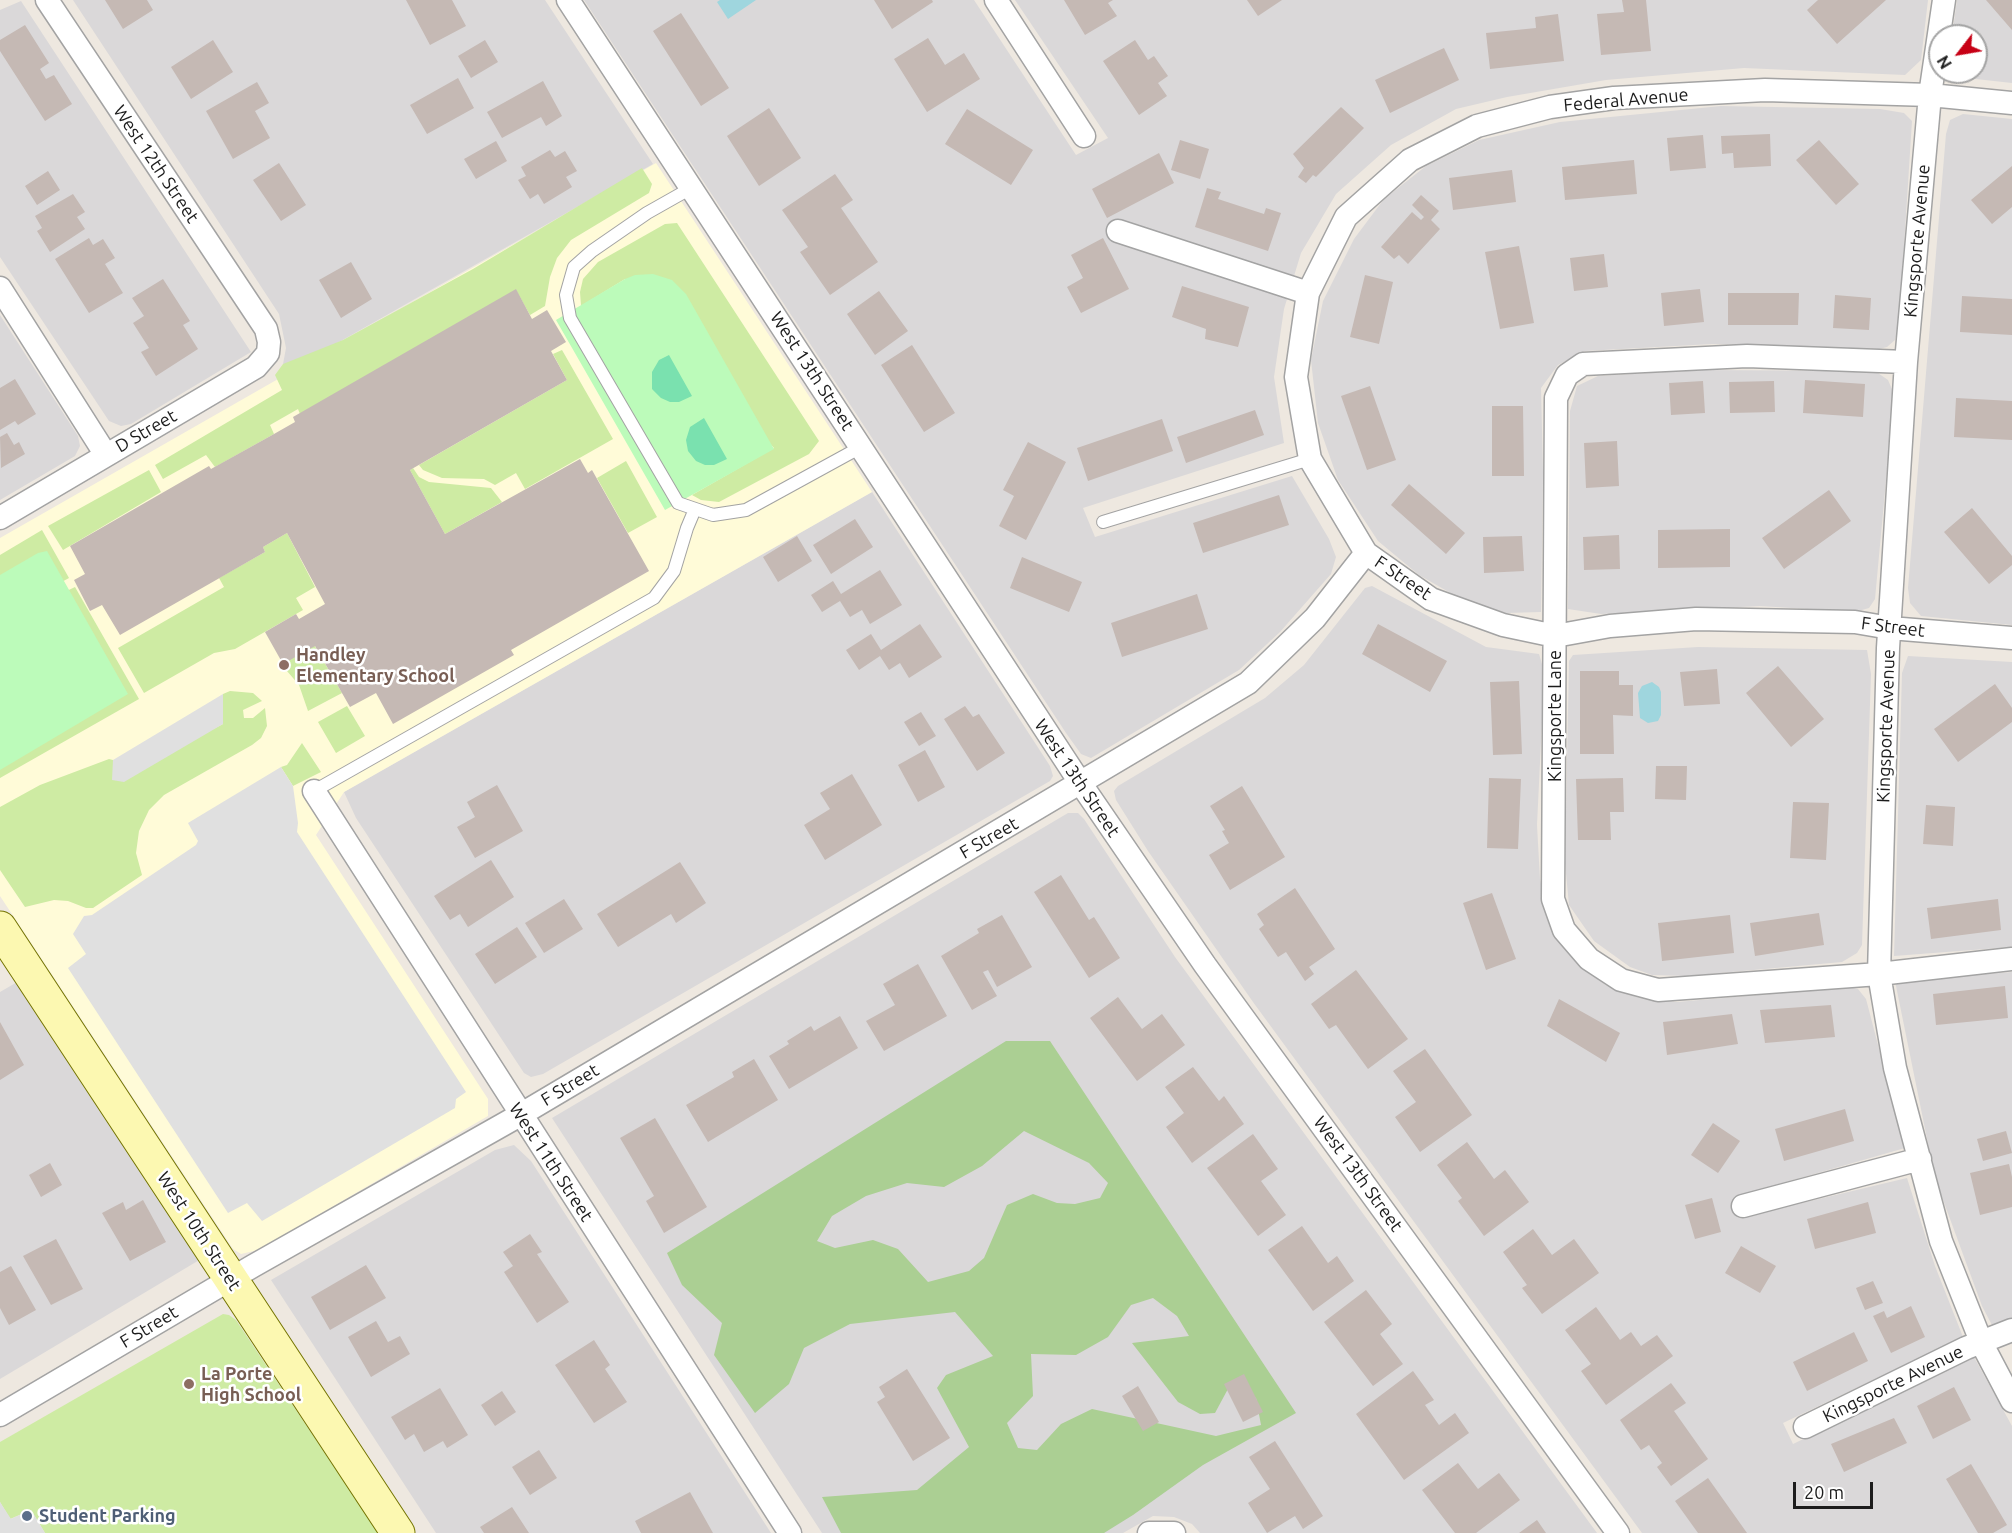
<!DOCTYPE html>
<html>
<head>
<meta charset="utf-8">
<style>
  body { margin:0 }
  #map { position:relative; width:2012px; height:1533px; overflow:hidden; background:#eee8e0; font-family:Ubuntu,sans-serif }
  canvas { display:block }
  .north { position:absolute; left:1928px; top:24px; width:60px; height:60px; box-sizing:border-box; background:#fff; border:2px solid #a4a4a4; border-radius:50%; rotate:239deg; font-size:16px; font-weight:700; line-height:24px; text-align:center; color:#1c1c1c }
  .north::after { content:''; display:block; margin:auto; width:21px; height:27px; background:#c70015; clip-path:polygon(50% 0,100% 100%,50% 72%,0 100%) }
  .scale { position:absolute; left:1793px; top:1482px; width:80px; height:27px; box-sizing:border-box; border:3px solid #1c1c1c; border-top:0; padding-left:8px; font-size:18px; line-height:21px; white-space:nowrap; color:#1c1c1c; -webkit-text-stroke:4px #fff; paint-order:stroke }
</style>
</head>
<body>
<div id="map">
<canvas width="2012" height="1533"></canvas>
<div class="north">N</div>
<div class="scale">20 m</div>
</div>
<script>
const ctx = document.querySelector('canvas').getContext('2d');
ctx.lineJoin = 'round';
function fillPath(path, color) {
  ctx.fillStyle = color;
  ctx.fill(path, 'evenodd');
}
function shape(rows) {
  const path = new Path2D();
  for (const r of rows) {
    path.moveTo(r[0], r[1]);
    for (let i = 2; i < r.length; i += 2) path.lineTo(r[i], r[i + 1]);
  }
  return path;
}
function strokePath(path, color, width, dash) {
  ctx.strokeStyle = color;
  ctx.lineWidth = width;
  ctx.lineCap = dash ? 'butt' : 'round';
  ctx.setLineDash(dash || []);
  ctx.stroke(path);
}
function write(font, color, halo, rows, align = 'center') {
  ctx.font = font + ' Ubuntu,sans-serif';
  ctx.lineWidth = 5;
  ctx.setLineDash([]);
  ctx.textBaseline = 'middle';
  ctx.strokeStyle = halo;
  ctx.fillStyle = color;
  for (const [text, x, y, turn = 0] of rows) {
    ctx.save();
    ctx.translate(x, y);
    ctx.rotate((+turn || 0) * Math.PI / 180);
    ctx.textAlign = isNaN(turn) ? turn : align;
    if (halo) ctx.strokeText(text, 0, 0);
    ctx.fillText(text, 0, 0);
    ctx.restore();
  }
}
fillPath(shape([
  [73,0,545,0,653,164,281,375,286,348,279,314],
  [584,0,974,0,1076,155,1108,138,1015,0,1928,0,1921,60,1905,75,1744,68,1606,80,1507,97,1456,109,1391,145,1336,194,1301,253,1284,309,1274,377,1284,443,1083,508,1095,537,1292,476,1329,539,1336,557,1331,574,1280,632,1239,670,1091,758,1081,754,1066,733],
  [1957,0,2012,0,2012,83,1958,77,1955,72,1976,72,1976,36,1952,36],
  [21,1,251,352,131,424,121,426,109,421,0,257,0,10],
  [1721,106,1880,109,1904,113,1912,121,1899,325,1895,340,1887,347,1879,349,1712,344,1585,351,1558,365,1541,388,1543,472,1541,612,1506,613,1468,603,1419,575,1378,541,1338,480,1318,423,1311,360,1323,301,1354,239,1384,199,1426,166,1479,140,1560,122],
  [1963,114,2012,119,2012,625,1921,616,1910,603,1908,588,1946,134,1950,120],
  [0,315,78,436,80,446,75,456,0,500],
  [1701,370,1875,371,1888,380,1894,394,1875,599,1869,608,1855,612,1760,606,1601,614,1568,609,1570,411,1577,386,1598,376],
  [872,492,1050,766,1053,776,1050,781,543,1074,531,1077,524,1073,356,818,344,792],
  [1372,586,1486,647,1539,654,1542,664,1543,700,1537,825,1540,879,1545,903,1560,939,1581,966,1606,985,1637,997,1677,1002,1850,987,1858,989,1866,999,1905,1148,1734,1197,1739,1218,1907,1178,1935,1266,1963,1337,1783,1423,1793,1444,1974,1357,2012,1426,2012,1533,1642,1533,1253,1002,1148,851,1116,800,1114,791,1118,786,1265,698,1304,665,1365,588],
  [1698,647,1867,650,1871,674,1862,945,1857,953,1842,962,1687,976,1652,975,1630,967,1594,941,1569,905,1565,863,1569,661,1573,655],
  [1908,656,2012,662,2012,947,1894,956,1902,673],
  [1068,813,1078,813,1084,819,1175,957,1597,1533,1200,1533,1192,1524,1174,1517,1153,1516,1123,1533,822,1533,552,1118],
  [2012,972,2012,1320,1994,1329,1982,1306,1935,1178,1895,981],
  [19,981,201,1259,0,1379,0,992],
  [514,1145,531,1161,771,1533,436,1533,271,1280,495,1150]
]), '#dad8d9');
fillPath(shape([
  [656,163,872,492,344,792,316,835,488,1099,488,1116,258,1250,241,1254,233,1249,0,896,0,538]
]), '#fffbd8');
fillPath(shape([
  [642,168,652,184,649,193,571,240,557,258,550,277,545,306,530,315,516,290,300,414,298,409,270,425,274,434,215,467,206,455,163,479,155,465,282,390,275,375,283,364,343,340,473,269],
  [677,223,819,441,809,454,719,502,701,500,692,495,774,448,625,279,581,306,580,292,583,279,598,262,665,224],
  [562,350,613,439,525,489,516,473,495,485,484,479,442,478,423,470,419,465,567,380,553,354],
  [626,461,657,517,628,533,597,478],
  [413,468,419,477,429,482,491,488,502,502,445,534,410,470],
  [149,470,161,492,63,550,48,526],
  [42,530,69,578,47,590,0,583,0,555],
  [287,533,315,587,296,598,303,610,235,649,214,653,144,693,118,648,224,587,219,578,265,552,263,547],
  [75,587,139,699,0,778,0,750,52,598],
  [313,643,342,693,308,711,299,685,281,664],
  [230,691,253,693,262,701,243,710,244,718,253,718,265,708,267,726,261,738,252,745,164,795,149,810,139,831,136,853,142,875,93,908,86,908,68,901,54,900,25,907,0,870,0,807,40,785,109,759,113,760,113,780,223,724,223,694],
  [347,706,365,736,336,753,318,722],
  [302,743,321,772,293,786,281,767,287,765],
  [223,1314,229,1315,236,1320,378,1533,45,1533,31,1510,10,1519,0,1502,0,1442]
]), '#ceeba3');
fillPath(shape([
  [1006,1041,1050,1041,1296,1413,1203,1465,1133,1515,1104,1533,841,1533,822,1497,917,1490,969,1447,937,1388,946,1375,993,1356,955,1312,850,1324,804,1348,789,1384,755,1413,714,1355,722,1323,682,1285,667,1253],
  [1024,1131,1089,1163,1108,1183,1100,1198,1075,1204,1057,1203,1033,1194,1007,1205,984,1258,969,1271,928,1282,898,1249,873,1240,835,1248,817,1241,832,1216,866,1196,907,1183,944,1187,982,1166],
  [1153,1298,1177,1316,1189,1336,1132,1343,1178,1402,1200,1414,1215,1413,1229,1387,1256,1398,1261,1425,1216,1436,1092,1409,1061,1424,1037,1450,1018,1448,1007,1423,1033,1396,1031,1354,1076,1355,1108,1337,1131,1305]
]), '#abcf93');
fillPath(shape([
  [653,274,672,280,686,294,774,449,665,510,556,320,625,279,635,275],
  [47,551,128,694,0,770,0,575,38,553]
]), '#bcfbba');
fillPath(shape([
  [669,355,692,396,679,402,670,402,661,398,652,389,652,372,659,360],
  [704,418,727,459,714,465,705,465,696,461,688,451,686,440,690,427]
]), '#7ae1af');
fillPath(shape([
  [223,694,223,724,124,782,112,780,113,760],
  [281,767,293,786,298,823,297,832,466,1092,456,1099,455,1108,262,1221,247,1203,228,1213,68,968,86,954,73,934,84,916,92,915,196,845,198,841,188,823],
  [0,1502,11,1519,31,1510,45,1533,0,1533]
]), '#e0e0e0');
fillPath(shape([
  [720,0,756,0,728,19,717,2],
  [1652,682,1659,687,1661,692,1661,715,1658,721,1648,723,1640,718,1638,693,1642,686]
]), '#9fd6de');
fillPath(shape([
  [105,0,147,0,153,10,123,29],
  [406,0,452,0,466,26,430,45],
  [874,0,932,0,933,2,892,29],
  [1064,0,1113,0,1108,3,1117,16,1085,35],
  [1247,0,1282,0,1258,16],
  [1622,0,1646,0,1651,51,1601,55,1597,14,1624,12],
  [1818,0,1886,0,1837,44,1807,10],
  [1986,0,2012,0,2012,30],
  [681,13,729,88,701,106,653,31],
  [1558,14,1564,61,1490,69,1486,33,1536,28,1535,17],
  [25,25,49,63,40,69,46,79,54,75,72,104,45,121,0,51,0,40],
  [928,38,945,65,964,53,980,79,927,112,894,59],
  [213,40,233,72,191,99,171,67],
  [485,40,498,62,471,78,458,56],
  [1135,40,1148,60,1154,56,1168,76,1158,83,1167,96,1139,115,1103,61],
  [1444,48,1459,80,1390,113,1375,80],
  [458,78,474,108,427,134,410,105],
  [543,81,562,116,546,126,541,117,502,138,487,112],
  [257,82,269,103,255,111,270,138,233,159,206,111],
  [1341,107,1364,128,1316,177,1313,175,1306,183,1298,177,1304,168,1293,154],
  [769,108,801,158,759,186,727,136],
  [967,109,1033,150,1011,185,945,144],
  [1770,134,1771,166,1734,168,1733,153,1722,154,1721,136],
  [1703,135,1706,168,1670,171,1667,138],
  [1180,140,1209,149,1200,179,1171,170],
  [1819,140,1859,184,1836,205,1796,160],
  [496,141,507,161,476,179,464,159],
  [550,150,555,157,565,151,577,171,566,177,572,187,544,204,538,194,530,199,518,180,526,176,521,167],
  [1159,153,1174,183,1107,218,1092,189],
  [1634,160,1637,194,1565,200,1562,167],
  [279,163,306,205,281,221,253,180],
  [2012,166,2012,207,1992,224,1971,200],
  [1512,170,1516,202,1453,210,1449,178],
  [48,171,60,190,37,205,25,186],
  [835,174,853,200,841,208,878,262,830,295,800,252,808,247,782,210],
  [1207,188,1221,192,1218,199,1264,214,1266,208,1281,213,1268,251,1195,227],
  [73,194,85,212,77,217,85,229,50,252,37,231,42,228,35,216],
  [1421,195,1439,211,1431,220,1440,229,1408,264,1399,255,1394,259,1381,247,1412,212,1421,220,1424,217,1412,205],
  [89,238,93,245,103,239,115,258,105,264,123,293,89,313,55,259],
  [1103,238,1129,289,1081,313,1067,287,1083,278,1071,255],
  [1519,246,1534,323,1500,329,1485,252],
  [1604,254,1608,287,1574,291,1570,258],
  [351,262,372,299,341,318,319,280],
  [1365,275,1393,282,1379,344,1350,337],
  [163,279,190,321,183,325,198,349,156,376,141,352,149,348,133,323,144,316,132,298],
  [1182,286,1249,307,1238,347,1205,339,1206,329,1172,317],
  [516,289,532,319,547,310,566,342,551,351,567,380,410,470,445,534,580,459,588,473,592,470,649,571,511,650,514,655,393,724,376,693,350,707,315,646,283,664,265,632,296,614,299,619,325,604,287,533,263,547,265,552,120,635,102,605,90,611,74,580,85,574,70,546,209,466,211,469,274,434,295,422,293,417],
  [1700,289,1704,322,1664,326,1661,293],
  [879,291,908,331,875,355,847,314],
  [1728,293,1799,293,1798,325,1728,325],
  [1835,295,1871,298,1869,330,1833,328],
  [1962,296,2012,299,2012,335,1960,332],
  [912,345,955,413,924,432,881,365],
  [15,379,36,414,18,425,15,421,0,430,0,388],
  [1805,380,1865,384,1863,417,1803,413],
  [1703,381,1705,413,1671,415,1669,383],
  [1774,381,1775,412,1730,413,1729,382],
  [1370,386,1396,460,1367,470,1341,396],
  [1956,398,2012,401,2012,440,1954,437],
  [1492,406,1523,406,1524,476,1492,476],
  [1255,410,1264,435,1186,463,1177,437],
  [1162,419,1173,451,1088,481,1077,448],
  [7,433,14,445,19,442,25,454,1,468,0,437],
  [1617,441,1619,486,1586,488,1584,443],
  [1028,442,1066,462,1026,540,999,526,1014,496,1003,490],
  [1409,484,1465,533,1446,554,1391,505],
  [1829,490,1851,521,1784,569,1762,538],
  [1279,495,1289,525,1203,553,1193,523],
  [1972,508,2012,556,2012,565,1989,584,1944,532],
  [855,519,873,547,831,574,813,545],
  [1730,529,1730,567,1658,568,1658,530],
  [1619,535,1620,569,1584,570,1583,537],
  [797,536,812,561,778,582,763,557],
  [1522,536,1524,571,1484,573,1483,537],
  [1022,557,1082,582,1069,612,1010,588],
  [880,570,902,605,870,624,862,610,850,617,840,601,822,612,811,595,833,581,841,594],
  [1197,594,1208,629,1122,657,1111,623],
  [920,624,942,657,909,678,900,663,889,670,880,656,859,670,846,650,871,634,881,650],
  [1378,624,1447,661,1430,692,1362,654],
  [1778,666,1824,719,1791,747,1746,693],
  [1717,669,1720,704,1684,706,1680,672],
  [1580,671,1619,671,1619,685,1633,685,1633,716,1613,715,1614,754,1580,754],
  [1519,681,1522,754,1493,755,1490,682],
  [1995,684,2012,708,2012,722,1958,762,1934,729],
  [965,706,973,717,979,714,1005,753,977,771,944,719],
  [921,712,936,736,919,746,904,722],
  [925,750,945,787,918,802,898,765],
  [1656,766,1687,766,1686,800,1655,799],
  [852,774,882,825,825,860,804,825,830,809,820,793],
  [1489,778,1521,779,1518,849,1487,848],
  [1623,778,1624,812,1610,812,1611,840,1578,840,1576,779],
  [497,785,523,831,475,858,457,827,475,817,467,802],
  [1242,786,1285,857,1230,890,1209,855,1229,843,1222,831,1225,830,1210,806],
  [1793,802,1829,803,1826,860,1790,858],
  [1926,805,1955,807,1953,846,1923,844],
  [491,860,514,897,468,927,460,914,450,920,434,896],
  [680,862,706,903,676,923,671,914,618,947,597,914],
  [1061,875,1089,920,1094,917,1120,958,1089,978,1034,892],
  [1295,888,1335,949,1309,967,1314,974,1305,981,1286,952,1278,957,1259,929,1264,925,1257,914],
  [1492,893,1516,959,1486,970,1463,903],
  [564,899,583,929,544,953,525,923],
  [1998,899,2001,930,1931,939,1927,908],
  [1819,913,1824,945,1755,956,1750,923],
  [1002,915,1032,967,997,987,988,970,983,972,997,996,972,1010,941,956,979,933,977,929],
  [1730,915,1734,953,1662,961,1658,923],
  [517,927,537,957,495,984,475,954],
  [918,964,947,1016,884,1051,866,1021,895,1005,883,984],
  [1356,970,1408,1039,1368,1069,1336,1025,1329,1029,1311,1004],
  [2005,986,2008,1018,1936,1025,1933,994],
  [1118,997,1142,1029,1162,1014,1185,1045,1137,1081,1090,1018],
  [1559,999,1620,1033,1606,1062,1547,1026],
  [1831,1005,1835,1037,1765,1043,1760,1010],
  [1732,1014,1738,1044,1667,1055,1663,1022],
  [840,1016,858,1048,789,1089,769,1056,789,1044,787,1041,811,1026,814,1031],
  [0,1022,24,1065,0,1080],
  [1425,1049,1472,1115,1420,1152,1395,1117,1416,1102,1393,1071],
  [754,1059,778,1100,708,1142,686,1105,734,1077,732,1072],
  [1193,1067,1219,1101,1224,1096,1244,1124,1192,1163,1166,1127,1184,1113,1165,1087],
  [1845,1109,1854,1141,1784,1161,1775,1129],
  [655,1118,707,1207,664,1233,646,1201,654,1196,620,1138],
  [1713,1123,1740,1141,1718,1173,1691,1155],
  [2006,1131,2012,1153,1983,1161,1977,1139],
  [1253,1134,1278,1169,1261,1181,1286,1215,1258,1236,1207,1168],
  [1467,1142,1494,1179,1505,1170,1529,1202,1484,1236,1458,1201,1462,1198,1437,1165],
  [50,1163,62,1185,41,1197,29,1175],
  [2009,1164,2012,1177,2012,1207,1980,1215,1970,1173],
  [1712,1198,1721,1232,1695,1239,1685,1205],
  [143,1200,166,1242,130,1261,102,1213,123,1202,126,1210],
  [1868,1202,1876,1233,1815,1249,1807,1219],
  [1302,1226,1328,1263,1337,1256,1354,1281,1313,1311,1268,1250],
  [1533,1229,1552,1255,1574,1239,1599,1273,1542,1314,1522,1288,1527,1285,1503,1252],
  [530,1234,542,1252,537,1254,569,1302,537,1323,504,1272,513,1266,503,1252],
  [56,1239,83,1289,51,1305,23,1256],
  [1741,1246,1776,1266,1760,1293,1725,1273],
  [366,1265,386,1298,330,1330,311,1297],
  [11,1266,36,1310,9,1325,0,1308,0,1272],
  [1873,1281,1883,1303,1865,1310,1856,1288],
  [1366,1290,1392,1324,1380,1334,1403,1364,1373,1386,1324,1322],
  [1911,1306,1925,1337,1891,1353,1873,1316,1884,1311,1887,1318],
  [1596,1307,1620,1340,1631,1332,1641,1346,1657,1335,1673,1356,1606,1405,1581,1371,1591,1364,1565,1330],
  [376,1321,388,1342,400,1336,410,1354,371,1377,348,1337],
  [1854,1332,1868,1361,1807,1391,1793,1362],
  [594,1340,610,1365,605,1369,627,1402,594,1423,555,1365],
  [907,1369,950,1438,913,1461,877,1402,885,1397,879,1387],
  [1413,1371,1434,1400,1425,1405,1439,1425,1455,1413,1469,1433,1404,1480,1356,1414],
  [1244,1374,1263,1412,1243,1422,1224,1384],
  [1671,1383,1686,1403,1674,1411,1708,1459,1671,1486,1657,1467,1662,1463,1649,1445,1641,1450,1620,1420],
  [1138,1386,1159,1422,1143,1431,1122,1396],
  [1954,1387,1971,1420,1933,1439,1917,1406],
  [440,1388,468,1435,447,1448,443,1441,424,1452,414,1434,405,1440,391,1417],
  [502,1391,516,1412,495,1426,481,1405],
  [1894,1418,1907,1443,1844,1472,1831,1444],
  [1275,1441,1323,1516,1303,1529,1295,1516,1267,1533,1248,1503,1270,1489,1249,1457],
  [539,1450,557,1478,530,1495,512,1467],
  [1458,1463,1478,1489,1499,1473,1520,1500,1476,1533,1455,1533,1422,1490],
  [1971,1464,2007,1525,1993,1533,1978,1533,1946,1479],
  [1708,1478,1747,1533,1698,1533,1675,1501],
  [690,1492,713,1533,641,1533,635,1521],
  [512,1507,529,1533,484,1533,480,1527],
  [1537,1520,1546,1533,1519,1533]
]), '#c5b9b4');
const lane = shape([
  [693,187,647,213,592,251,574,267,566,295,570,318,678,503,713,515,746,510,861,447],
  [1103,522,1310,459],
  [314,791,654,598,674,571,687,528,695,509]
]);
const street = shape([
  [568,0,1081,784,1205,965,1618,1533],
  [996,0,1084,136],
  [1944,0,1930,95,1906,362,1888,648,1879,974,1895,1068,1941,1241,1982,1344,2012,1401],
  [2012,103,1930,95,1765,90,1614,98,1550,107,1477,126,1410,160,1346,217,1308,293,1296,377,1310,459,1366,553,1431,599,1503,625,1555,636,1610,626,1696,619,1855,622,1890,628,2012,638],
  [1118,231,1308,293],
  [0,288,106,455],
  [1906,362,1747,356,1583,364,1567,375,1556,398,1553,899,1564,930,1589,959,1621,980,1658,990,1879,974,2012,959],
  [0,518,256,367,268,353,269,342,266,329,47,0],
  [314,791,790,1533],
  [1743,1206,1920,1159],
  [0,1415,253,1266,520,1115,1248,683,1315,618,1366,553],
  [1805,1427,1966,1348,2012,1330],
  [1149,1533,1174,1533]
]);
const secondary = shape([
  [0,928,398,1533]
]);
strokePath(lane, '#a3a3a3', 14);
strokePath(street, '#a3a3a3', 25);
strokePath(secondary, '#747401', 35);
strokePath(lane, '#fff', 12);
strokePath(street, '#fff', 22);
strokePath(secondary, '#fcf8b1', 33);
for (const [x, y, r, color] of [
  [284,665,6,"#8d6e63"],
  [189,1384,6,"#8d6e63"],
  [27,1516,6,"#5c6f8a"]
]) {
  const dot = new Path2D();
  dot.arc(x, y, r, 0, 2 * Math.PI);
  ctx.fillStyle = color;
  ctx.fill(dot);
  strokePath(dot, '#fff', 2);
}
write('18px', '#1c1c1c', '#fff', [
  ["Federal Avenue",1626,100,-5],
  ["West 12th Street",156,164,56],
  ["Kingsporte Avenue",1917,241,-85],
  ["West 13th Street",812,371,57],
  ["D Street",146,431,-30],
  ["F Street",1403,578,34],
  ["F Street",1893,627,7],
  ["Kingsporte Lane",1555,716,-90],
  ["Kingsporte Avenue",1886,726,-88],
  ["West 13th Street",1077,778,56],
  ["F Street",989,838,-30],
  ["F Street",570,1085,-31],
  ["West 11th Street",551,1162,57],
  ["West 13th Street",1358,1174,54],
  ["West 10th Street",199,1231,57],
  ["F Street",149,1327,-31],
  ["Kingsporte Avenue",1893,1384,-26]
]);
write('bold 18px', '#785e54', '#fff', [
  ["Handley",296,655],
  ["Elementary School",296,676],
  ["La Porte",201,1374],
  ["High School",201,1395]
], 'left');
write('bold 18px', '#4e5e75', '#fff', [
  ["Student Parking",39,1516]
], 'left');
</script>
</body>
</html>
